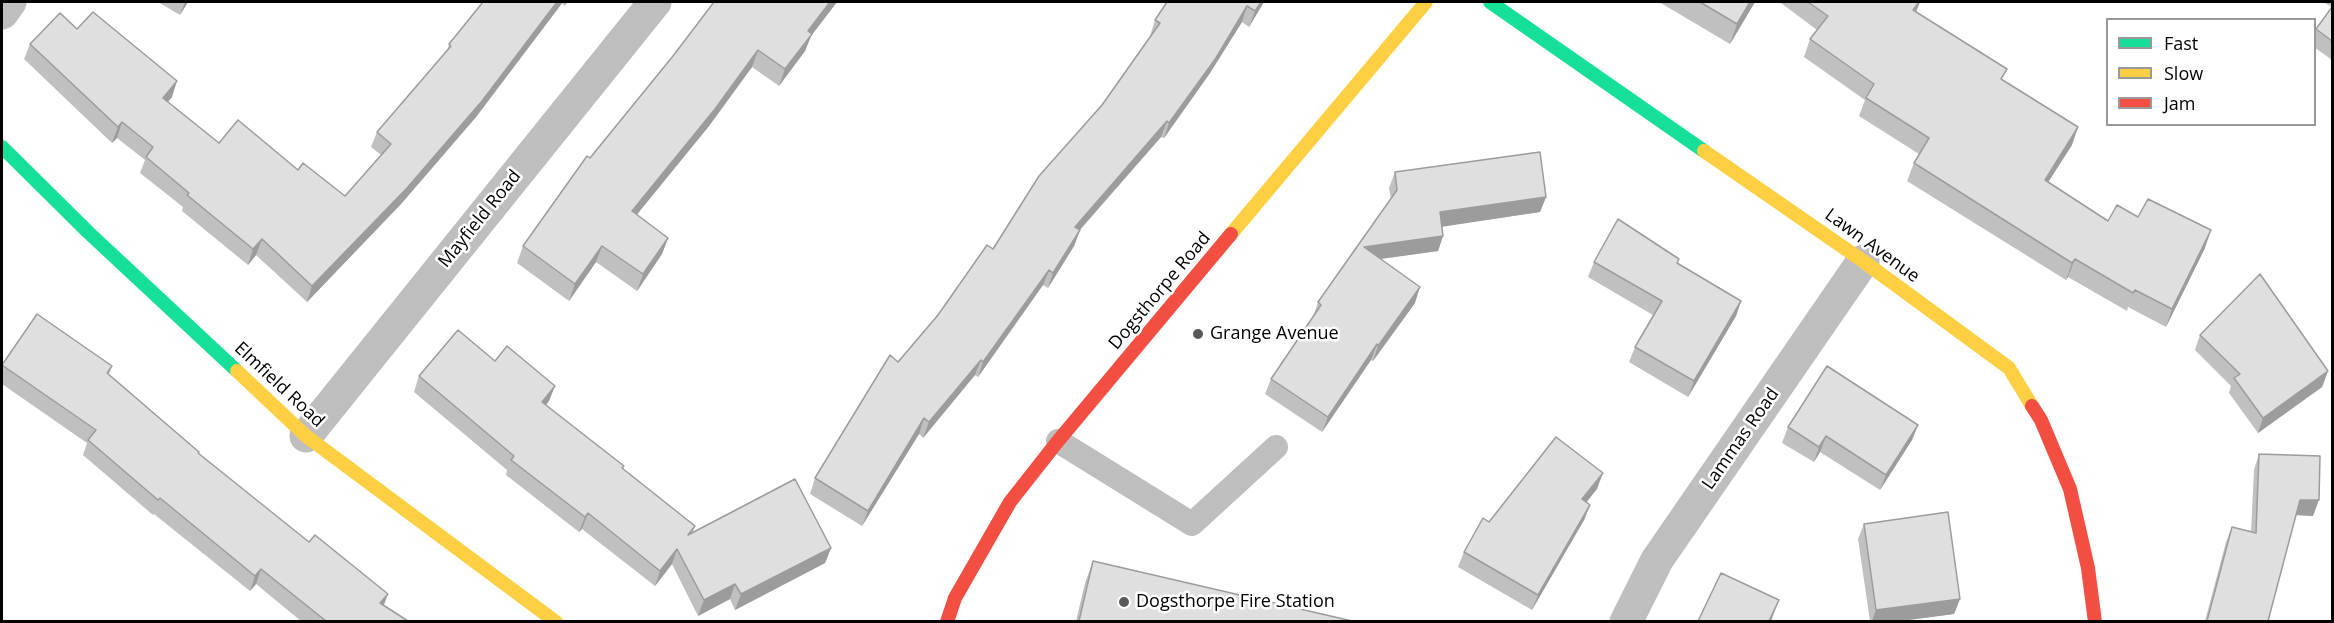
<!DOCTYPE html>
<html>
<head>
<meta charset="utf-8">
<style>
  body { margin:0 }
  #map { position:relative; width:2334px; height:623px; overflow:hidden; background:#fff; font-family:"Open Sans",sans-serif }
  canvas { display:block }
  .frame { position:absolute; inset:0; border:3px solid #000; pointer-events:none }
  .legend { position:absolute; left:2106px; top:18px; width:210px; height:108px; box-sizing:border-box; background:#fff; border:2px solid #999; margin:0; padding:8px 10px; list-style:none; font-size:18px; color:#000 }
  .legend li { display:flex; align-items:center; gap:12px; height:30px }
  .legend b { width:30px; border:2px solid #999 }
</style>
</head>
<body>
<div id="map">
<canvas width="2334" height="623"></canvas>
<div class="frame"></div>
<ul class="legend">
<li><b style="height:8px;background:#16e098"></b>Fast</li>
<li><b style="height:8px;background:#ffcf43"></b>Slow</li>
<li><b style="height:8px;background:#f24e42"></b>Jam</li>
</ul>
</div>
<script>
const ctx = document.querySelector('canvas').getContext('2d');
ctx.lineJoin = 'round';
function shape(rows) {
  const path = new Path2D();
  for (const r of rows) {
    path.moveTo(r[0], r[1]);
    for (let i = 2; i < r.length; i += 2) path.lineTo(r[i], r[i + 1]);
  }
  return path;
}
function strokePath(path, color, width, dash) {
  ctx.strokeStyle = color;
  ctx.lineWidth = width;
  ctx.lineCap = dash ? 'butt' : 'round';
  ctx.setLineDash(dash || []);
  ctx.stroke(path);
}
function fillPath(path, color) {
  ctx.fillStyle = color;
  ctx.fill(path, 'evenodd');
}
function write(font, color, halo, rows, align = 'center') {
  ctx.font = font + ' "Open Sans",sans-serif';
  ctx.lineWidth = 5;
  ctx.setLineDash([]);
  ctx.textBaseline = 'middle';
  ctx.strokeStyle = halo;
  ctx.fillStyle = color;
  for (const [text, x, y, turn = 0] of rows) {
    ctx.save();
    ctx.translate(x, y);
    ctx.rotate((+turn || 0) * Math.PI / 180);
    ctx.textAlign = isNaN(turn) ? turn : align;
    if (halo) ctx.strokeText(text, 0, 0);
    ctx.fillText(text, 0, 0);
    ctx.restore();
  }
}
strokePath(shape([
  [1058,441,1192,524,1276,447]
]), '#bebebe', 24);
strokePath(shape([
  [2,13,10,2],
  [306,436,655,2],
  [1626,622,1657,560,1863,261]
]), '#bebebe', 33);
strokePath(shape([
  [1490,2,1704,151],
  [2,147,89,233,237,371]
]), '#16e098', 14);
strokePath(shape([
  [1704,151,1863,261,2009,368,2032,406],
  [1231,234,1426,2],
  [237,371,306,436,556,622]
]), '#ffcf43', 14);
strokePath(shape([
  [2032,406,2041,420,2070,489,2088,568,2095,622],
  [947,622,955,598,1010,502,1058,441,1231,234]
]), '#f24e42', 14);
fillPath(shape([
  [158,2,188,2,180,15],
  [483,2,568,2,565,6,562,3,476,117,401,204,307,302,256,255,248,265,182,211,183,207,140,173,145,160,117,138,112,143,24,59,30,44,77,29,172,97,168,102,219,143,298,170,345,196,381,155,371,147,377,132,447,51,449,44],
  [714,2,837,2,811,36,805,51,779,86,752,67,709,126,636,215,668,238,662,254,637,291,596,262,569,301,517,263,523,246,590,158,673,56],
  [1167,2,1264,2,1249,27,1242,22,1210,73,1164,138,1161,137,1080,230,1074,246,1048,288,1043,285,978,377,975,375,923,438,919,434,862,526,810,494,815,478,898,362,993,249,1102,105,1150,36,1155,20],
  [1659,2,1755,2,1730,44],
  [1781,2,1920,2,1916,12,2003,80,2072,145,2048,182,2108,221,2138,217,2205,248,2166,327,2128,307,2127,311,2068,277,2066,280,1907,181,1914,163,1919,154,1859,116,1865,100,1804,57,1810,39,1817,30,1781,3],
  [2323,2,2332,2,2332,7],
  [2332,7,2332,60,2314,47,2314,34,2316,29],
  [1395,172,1546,197,1540,212,1442,226,1443,236,1438,251,1381,259,1415,303,1373,361,1371,360,1322,432,1265,394,1271,379,1313,317,1318,302,1391,199,1389,188],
  [1679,259,1677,263,1741,301,1736,316,1688,397,1629,362,1635,347,1653,315,1588,277,1594,262],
  [2200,335,2328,371,2322,387,2258,433,2229,393,2231,386,2195,350],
  [495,361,549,401,546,405,624,466,623,469,695,526,693,532,831,548,825,563,735,610,730,599,698,616,672,564,655,586,582,529,579,532,506,475,507,470,414,392,419,376],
  [2,364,112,366,109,374,199,452,199,454,383,606,408,621,301,621,256,584,250,591,154,514,153,515,83,455,87,443,2,384],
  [1918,425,1912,440,1880,490,1820,452,1814,462,1782,443,1788,427],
  [2259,454,2313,516,2296,515,2268,621,2205,621,2226,542,2232,527,2251,532,2254,470],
  [1597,489,1586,502,1590,505,1584,520,1532,610,1458,567,1464,552,1489,522],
  [1864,524,1960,599,1954,614,1901,621,1870,621,1858,539],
  [1093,561,1352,621,1076,621,1085,583]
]), '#c0c0c0');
fillPath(shape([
  [185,2,188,2,180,15],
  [557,2,563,2,476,117,401,204,307,302,312,286],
  [830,2,837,2,811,36,805,51,779,86,785,69,808,31],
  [1261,2,1264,2,1249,27,1255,11],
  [1750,2,1755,2,1730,44,1737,24],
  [1919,2,1920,2,1914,16,1913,10],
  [1247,6,1242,22,1210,73,1164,138,1169,123],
  [758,50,752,67,709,126,626,228,632,211],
  [177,81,172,97,158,114,163,98],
  [1167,121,1161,137,1069,242,1075,227],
  [122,122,117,138,112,143,118,127],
  [2078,127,2072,145,2038,198,2045,180],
  [1546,197,1540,212,1434,228,1440,212],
  [1080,230,1074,246,1048,288,1053,273],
  [2211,230,2205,248,2166,327,2172,309],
  [1443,236,1438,251,1358,262,1364,247],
  [668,238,662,254,637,291,643,274],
  [262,239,256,255,248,265,253,249],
  [602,246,596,262,569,301,575,284],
  [2075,259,2068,277,2066,280,2072,263],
  [1049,270,1043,285,978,377,983,362],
  [1420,287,1415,303,1373,361,1378,346],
  [1741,301,1736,316,1688,397,1694,381],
  [1377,344,1371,360,1322,432,1328,417],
  [981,360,975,375,923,438,929,422],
  [2328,371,2322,387,2258,433,2263,418],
  [555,386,549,401,536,417,542,402],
  [924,418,919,434,862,526,868,511],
  [1918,425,1912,440,1880,490,1886,475],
  [1826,436,1820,452,1814,462,1819,447],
  [1603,473,1597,489,1577,514,1582,499],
  [2300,500,2319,500,2313,516,2295,515],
  [1590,505,1584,520,1532,610,1538,595],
  [588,513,582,529,579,532,585,517],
  [831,548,825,563,735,610,741,594],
  [677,549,672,564,655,586,660,571],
  [261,569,256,584,250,591,255,576],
  [735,584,730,599,698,616,704,600],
  [388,594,382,610,380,603],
  [1960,599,1954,614,1901,621,1872,621,1876,610],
  [1779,600,1771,621,1769,621]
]), '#9c9c9c');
const building = shape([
  [483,2,557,2,482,101,407,188,312,286,262,239,253,249,187,195,189,193,146,157,153,147,122,122,118,127,30,44,60,13,77,29,93,12,177,81,163,98,219,143,238,120,298,170,303,163,345,196,391,144,377,132,451,46,449,44,483,2],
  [714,2,830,2,808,31,812,34,785,69,758,50,715,109,632,211,668,238,643,274,602,246,575,284,523,246,587,156,590,158,673,56,714,2],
  [1167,2,1261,2,1255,11,1247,6,1216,58,1169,123,1167,121,1075,227,1080,230,1053,273,1049,270,983,362,981,360,929,422,924,418,868,511,815,478,890,355,898,362,938,315,987,245,993,249,1039,176,1102,105,1160,23,1155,20,1167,2],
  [1700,2,1750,2,1737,24,1700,2],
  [1808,2,1919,2,1913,10,2007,69,2001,79,2078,127,2045,180,2108,221,2117,205,2138,217,2148,199,2211,230,2172,309,2135,290,2133,293,2075,259,2072,263,1914,163,1929,138,1866,98,1874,84,1810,39,1828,16,1808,2],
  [2332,7,2332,41,2316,29,2332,7],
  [1540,152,1546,197,1440,212,1443,236,1364,247,1420,287,1378,346,1377,344,1328,417,1271,379,1321,305,1318,302,1397,190,1395,172,1540,152],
  [1618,219,1679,259,1677,263,1741,301,1694,381,1635,347,1662,301,1594,262,1618,219],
  [2260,274,2328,371,2263,418,2234,378,2240,374,2200,335,2260,274],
  [37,314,112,366,107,373,199,452,198,453,309,542,315,535,388,594,380,603,408,621,326,621,261,569,255,576,160,498,158,500,88,440,96,430,2,365,37,314],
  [458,330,495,361,507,346,555,386,542,402,624,466,622,468,695,526,688,535,795,479,831,548,741,594,735,584,704,600,677,549,660,571,588,513,585,517,511,460,514,456,419,376,458,330],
  [1827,366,1918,425,1886,475,1826,436,1819,447,1788,427,1827,366],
  [1556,437,1603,473,1582,499,1590,505,1538,595,1464,552,1483,518,1489,522,1556,437],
  [2259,454,2320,456,2319,500,2300,500,2268,621,2207,621,2232,527,2256,533,2259,454],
  [1948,512,1960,599,1876,610,1864,524,1948,512],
  [1093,561,1352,621,1079,621,1093,561],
  [1721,573,1779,600,1769,621,1698,621,1721,573]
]);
fillPath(building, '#dfdfdf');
strokePath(building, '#9c9c9c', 1.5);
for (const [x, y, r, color] of [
  [1198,334,6,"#595959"],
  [1124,602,6,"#595959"]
]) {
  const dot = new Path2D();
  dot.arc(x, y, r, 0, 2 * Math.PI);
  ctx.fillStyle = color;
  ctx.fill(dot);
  strokePath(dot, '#fff', 2);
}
write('18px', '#000', '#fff', [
  ["Mayfield Road",480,219,-51],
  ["Lawn Avenue",1872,246,36],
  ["Dogsthorpe Road",1160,291,-50],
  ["Elmfield Road",279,385,43],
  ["Lammas Road",1741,439,-55]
]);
write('18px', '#000', '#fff', [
  ["Grange Avenue",1210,334],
  ["Dogsthorpe Fire Station",1136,602]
], 'left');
</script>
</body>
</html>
